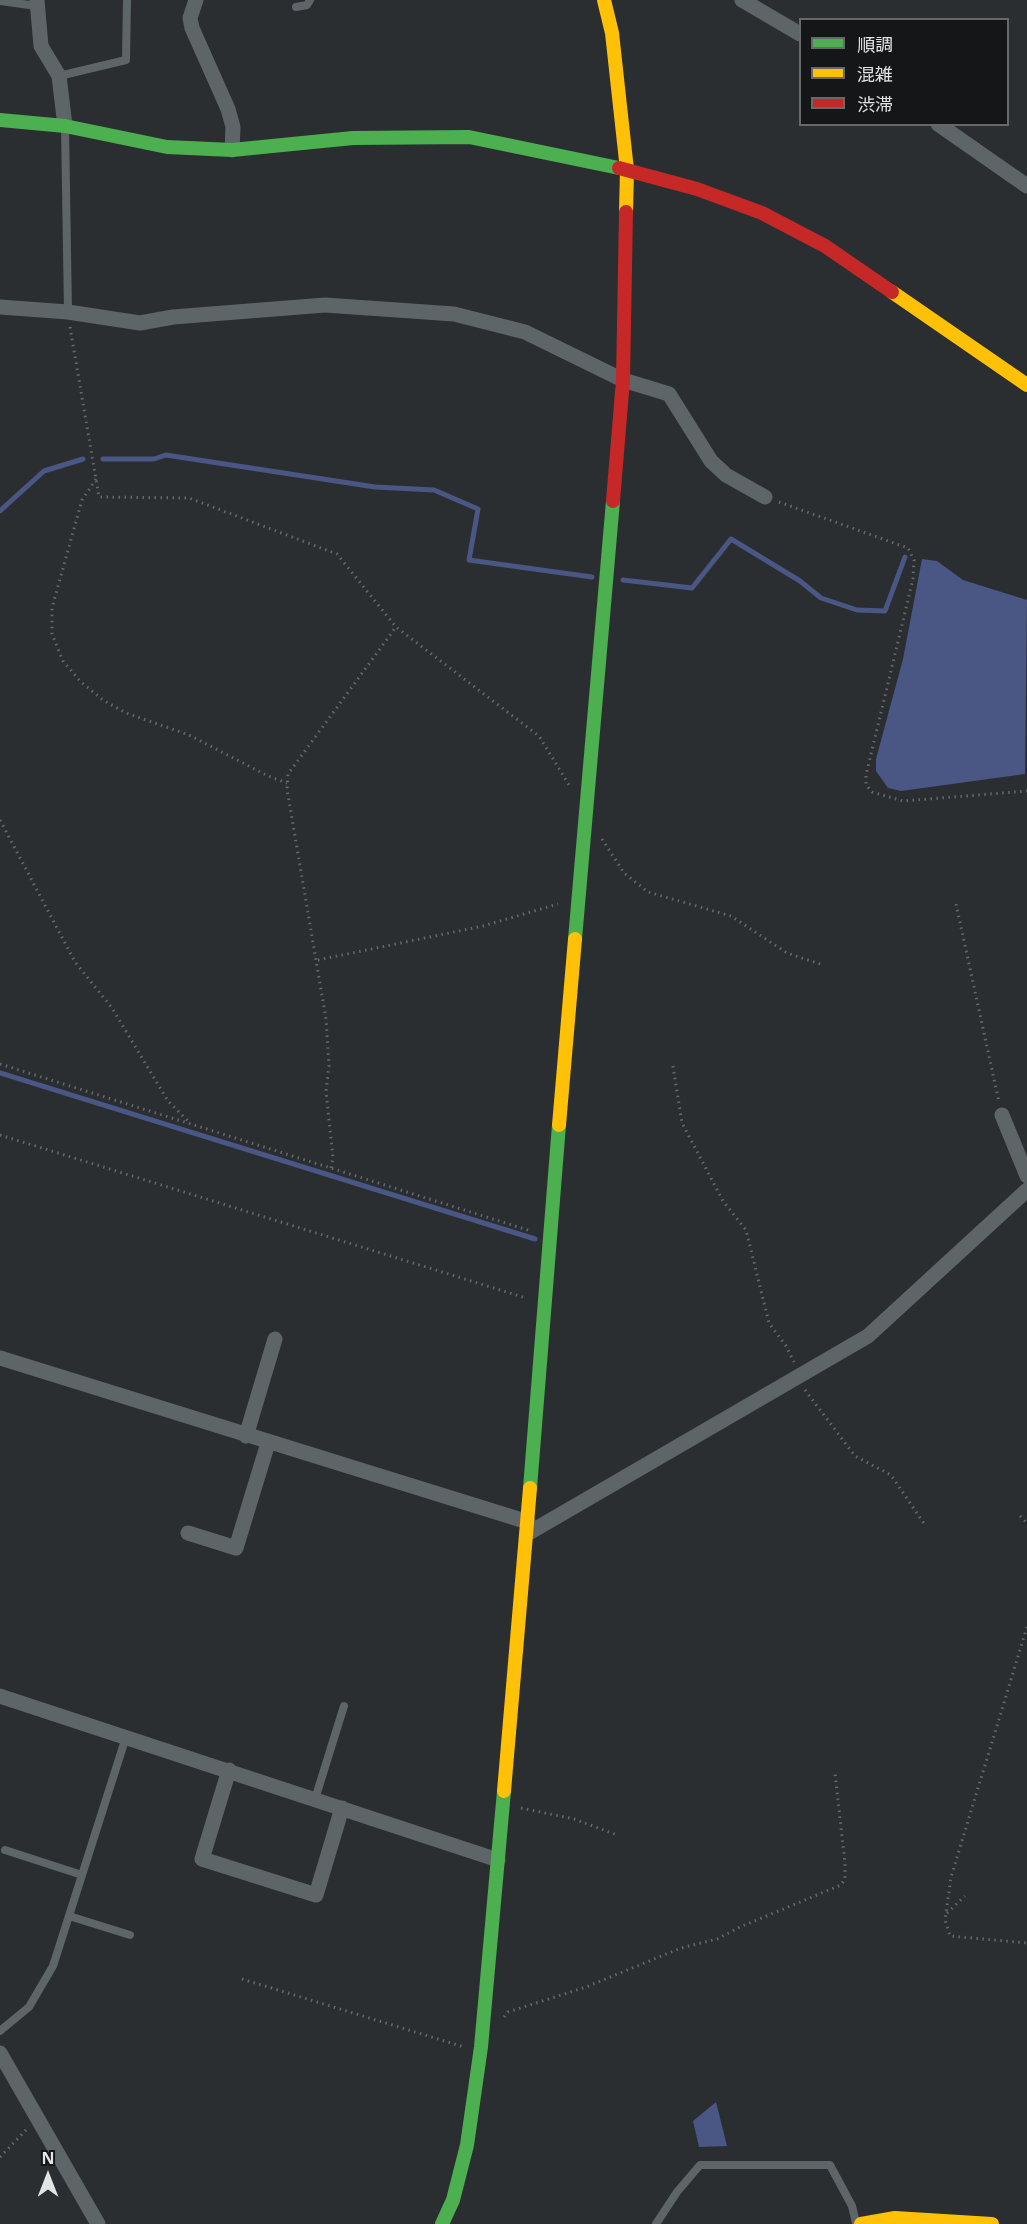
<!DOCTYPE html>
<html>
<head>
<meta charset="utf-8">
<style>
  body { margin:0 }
  #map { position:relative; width:1027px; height:2224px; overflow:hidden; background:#2b2e30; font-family:"Noto Sans","Noto Sans JP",sans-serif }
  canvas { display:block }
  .legend { position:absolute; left:799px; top:18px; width:210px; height:108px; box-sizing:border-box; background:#141617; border:2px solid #666869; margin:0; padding:8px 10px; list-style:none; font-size:18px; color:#e0e4e5 }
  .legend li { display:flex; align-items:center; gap:12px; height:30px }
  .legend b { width:30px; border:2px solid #666869 }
  .north { position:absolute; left:18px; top:2146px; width:60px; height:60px; -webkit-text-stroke:4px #141617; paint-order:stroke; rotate:0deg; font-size:16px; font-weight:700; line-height:24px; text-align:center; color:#e0e4e5 }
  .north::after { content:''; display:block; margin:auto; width:21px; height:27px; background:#e0e4e5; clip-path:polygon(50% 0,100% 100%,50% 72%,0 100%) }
</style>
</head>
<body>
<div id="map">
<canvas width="1027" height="2224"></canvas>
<ul class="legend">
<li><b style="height:8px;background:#4caf50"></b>順調</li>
<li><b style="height:8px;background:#ffc107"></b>混雑</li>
<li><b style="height:8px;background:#c62828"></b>渋滞</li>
</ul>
<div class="north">N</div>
</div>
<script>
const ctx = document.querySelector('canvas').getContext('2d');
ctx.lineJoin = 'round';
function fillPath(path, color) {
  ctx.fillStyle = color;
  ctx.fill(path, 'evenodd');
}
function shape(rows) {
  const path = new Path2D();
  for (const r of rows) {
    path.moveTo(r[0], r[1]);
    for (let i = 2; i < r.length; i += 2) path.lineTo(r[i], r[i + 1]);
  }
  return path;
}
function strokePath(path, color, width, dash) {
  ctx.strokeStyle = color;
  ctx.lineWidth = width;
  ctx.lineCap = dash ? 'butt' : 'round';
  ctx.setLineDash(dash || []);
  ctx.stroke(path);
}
fillPath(shape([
  [922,559,937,561,963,580,1027,600,1025,774,901,791,888,788,876,771,876,759,903,659],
  [716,2102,727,2146,699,2147,693,2121]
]), '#4a5683');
strokePath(shape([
  [103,459,154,459,166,455,375,487,434,490,478,509,469,560,592,577],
  [0,511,44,471,83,459],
  [623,580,692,588,731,539,800,581,821,598,857,610,885,611,905,557],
  [0,1073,535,1239]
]), '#4a5683', 5);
strokePath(shape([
  [70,327,99,497,189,498,337,554,396,627,539,736,569,785],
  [96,479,82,500,52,608,52,634,63,661,81,682,103,700,126,713,189,735,268,776,287,783],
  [779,502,908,548,914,560,913,579,866,775,866,785,872,792,903,801,1027,791],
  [0,820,75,962,112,1008,168,1101,189,1122],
  [602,839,624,873,648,892,731,916,787,953,823,965],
  [956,904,999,1102],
  [318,960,483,926,558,904],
  [0,1064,531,1231],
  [673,1066,682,1123,723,1201,746,1230,769,1323,786,1346,794,1362],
  [0,1135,526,1298],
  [331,1168,333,1158,326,1091,329,1066,326,1019,287,789,288,774,396,627],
  [805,1390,855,1456,891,1475,925,1525],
  [1020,1516,1027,1523],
  [1027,1627,951,1877,945,1920,950,1936,1027,1943],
  [521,1808,574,1819,617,1835],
  [947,1913,965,1896],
  [242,1979,464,2047],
  [504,2017,508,2012,586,1987,681,1948,717,1939,740,1927,841,1885,845,1879,845,1863,835,1773],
  [0,2157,26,2130]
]), '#636a6c', 3, [1.5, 4.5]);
strokePath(shape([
  [0,1,37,6],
  [296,7,307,5,310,0],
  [59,76,126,60,127,0],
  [65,127,68,312],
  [315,1799,344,1706],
  [5,1850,82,1875],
  [69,1916,130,1935],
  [0,2031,29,2007,53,1966,126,1737],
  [656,2224,677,2192,700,2165,830,2165,852,2206,856,2223]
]), '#5d6568', 8);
strokePath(shape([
  [37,0,41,46,59,76,65,126],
  [196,0,190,18,192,28,228,109,233,127,232,150],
  [742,0,800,34],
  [938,124,1027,186],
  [0,307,68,312,140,323,173,317,325,305,454,314,525,332,623,380,669,394,711,461,726,475,765,497],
  [1002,1115,1027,1176],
  [0,1358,528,1522],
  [246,1436,275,1339],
  [188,1533,236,1548,268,1443],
  [527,1534,868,1336,1027,1190],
  [0,1696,498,1860],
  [229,1770,202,1859,316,1895,342,1808],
  [0,2053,98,2224]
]), '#5d6568', 15);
strokePath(shape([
  [0,120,65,126,167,147,232,150,353,138,469,137,619,168],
  [575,939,613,501],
  [530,1488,559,1125],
  [442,2224,453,2200,467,2145,481,2047,504,1791]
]), '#4caf50', 14);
strokePath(shape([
  [604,0,612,33,627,170,626,212],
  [892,292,1027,385],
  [559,1125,575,939],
  [504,1791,530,1488],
  [861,2224,895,2218,992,2224]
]), '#ffc107', 14);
strokePath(shape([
  [619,168,697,189,762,213,825,246,892,292],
  [613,501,623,380,626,212]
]), '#c62828', 14);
</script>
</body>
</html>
